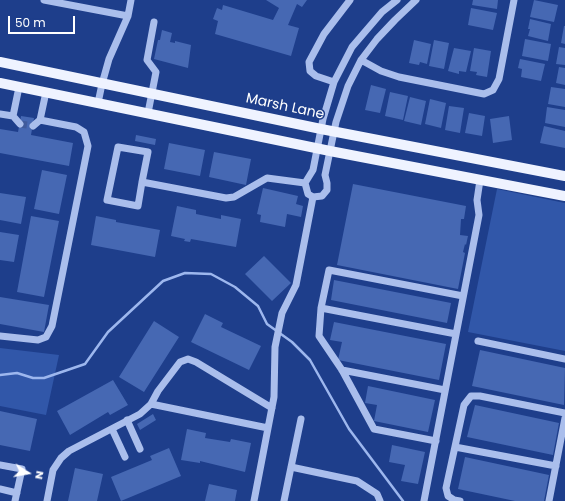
<!DOCTYPE html>
<html>
<head>
<meta charset="utf-8">
<style>
  body { margin:0 }
  #map { position:relative; width:565px; height:501px; overflow:hidden; background:#1e3e8b; font-family:Poppins,sans-serif }
  canvas { display:block }
  .north { position:absolute; left:8px; top:453px; width:40px; height:40px; -webkit-text-stroke:3px #1e3e8b; paint-order:stroke; rotate:101deg; font-size:11px; font-weight:700; line-height:16px; text-align:center; color:#fff }
  .north::after { content:''; display:block; margin:auto; width:14px; height:18px; background:#fff; clip-path:polygon(50% 0,100% 100%,50% 72%,0 100%) }
  .scale { position:absolute; left:8px; top:16px; width:67px; height:18px; box-sizing:border-box; border:2px solid #fff; border-top:0; padding-left:5px; font-size:12px; line-height:14px; white-space:nowrap; color:#fff; -webkit-text-stroke:3px #1e3e8b; paint-order:stroke }
</style>
</head>
<body>
<div id="map">
<canvas width="565" height="501"></canvas>
<div class="north">N</div>
<div class="scale">50 m</div>
</div>
<script>
const ctx = document.querySelector('canvas').getContext('2d');
ctx.lineJoin = 'round';
function fillPath(path, color) {
  ctx.fillStyle = color;
  ctx.fill(path, 'evenodd');
}
function shape(rows) {
  const path = new Path2D();
  for (const r of rows) {
    path.moveTo(r[0], r[1]);
    for (let i = 2; i < r.length; i += 2) path.lineTo(r[i], r[i + 1]);
  }
  return path;
}
function strokePath(path, color, width, dash) {
  ctx.strokeStyle = color;
  ctx.lineWidth = width;
  ctx.lineCap = dash ? 'butt' : 'round';
  ctx.setLineDash(dash || []);
  ctx.stroke(path);
}
function write(font, color, halo, rows, align = 'center') {
  ctx.font = font + ' Poppins,sans-serif';
  ctx.lineWidth = 3;
  ctx.setLineDash([]);
  ctx.textBaseline = 'middle';
  ctx.strokeStyle = halo;
  ctx.fillStyle = color;
  for (const [text, x, y, turn = 0] of rows) {
    ctx.save();
    ctx.translate(x, y);
    ctx.rotate((+turn || 0) * Math.PI / 180);
    ctx.textAlign = isNaN(turn) ? turn : align;
    if (halo) ctx.strokeText(text, 0, 0);
    ctx.fillText(text, 0, 0);
    ctx.restore();
  }
}
fillPath(shape([
  [497,189,565,203,565,351,468,332],
  [0,348,59,355,46,415,0,406]
]), '#3157a9');
strokePath(shape([
  [0,375,17,373,33,378,44,378,85,364,108,332,163,281,185,273,211,274,235,287,258,306,267,324,292,342,310,360,349,429,403,501]
]), '#9db7ee', 2.5);
fillPath(shape([
  [266,0,307,0,302,7,297,4,288,25,299,28,291,56,215,34,218,21,213,19,217,8,222,10,223,5,273,20,279,8],
  [473,0,498,0,497,9,472,5],
  [534,0,558,5,554,22,530,17],
  [471,8,497,13,493,30,468,25],
  [530,19,551,24,548,41,528,36,530,29,528,29],
  [564,26,565,26,565,44,561,43],
  [162,30,172,33,170,42,175,43,175,41,191,45,188,68,154,59,158,40,160,40],
  [525,39,551,44,548,61,522,56],
  [414,40,431,44,427,64,420,62,419,65,409,63],
  [434,40,449,43,444,69,429,66],
  [559,47,565,48,565,65,556,64],
  [454,48,471,51,466,72,459,71,459,74,448,71],
  [474,48,491,51,487,77,476,75,477,72,470,71],
  [520,59,545,64,541,81,521,77,522,69,518,68],
  [559,67,565,68,565,85,556,83],
  [371,85,386,89,380,113,365,110],
  [551,87,565,89,565,107,548,104],
  [390,92,408,96,403,120,385,116],
  [410,97,426,101,421,125,404,121],
  [430,99,446,103,441,128,425,124],
  [449,106,464,108,460,133,445,130],
  [547,107,565,110,565,127,545,123],
  [469,113,485,116,482,136,465,133],
  [21,116,34,118,31,135,73,143,69,166,0,153,0,129,18,132],
  [509,116,512,140,493,143,490,119],
  [544,126,565,131,565,148,540,143],
  [136,135,156,139,155,145,135,141],
  [169,143,205,150,200,176,164,169],
  [214,152,251,159,246,185,209,177],
  [42,170,67,175,59,214,34,209],
  [353,184,466,206,464,219,461,219,460,235,468,236,466,245,465,244,463,252,465,253,458,289,337,265],
  [263,188,298,196,296,204,303,206,301,217,287,214,285,227,260,222,261,215,257,214],
  [0,193,26,197,21,224,0,220],
  [177,206,196,210,196,214,221,219,221,215,241,219,236,247,191,239,190,242,184,241,185,239,171,236],
  [31,216,59,221,44,297,17,292],
  [96,216,116,220,116,222,160,230,155,257,91,245],
  [0,232,19,235,14,262,0,260],
  [264,256,291,283,272,301,245,274],
  [334,280,451,303,447,323,331,300],
  [0,297,49,305,44,332,0,324],
  [205,314,223,323,221,327,261,346,249,370,191,342],
  [154,321,179,337,144,392,119,377],
  [334,322,446,344,439,380,338,360,342,342,330,340],
  [480,350,565,368,564,405,472,386],
  [113,380,128,405,110,415,108,412,70,435,57,411],
  [368,386,435,400,428,432,374,421,377,405,365,403],
  [475,405,559,423,553,455,467,437],
  [0,411,37,419,30,451,0,445],
  [153,414,156,420,140,430,137,424],
  [187,429,206,433,205,438,230,442,231,439,251,443,245,472,200,461,200,463,181,460],
  [392,445,425,452,418,484,401,481,405,465,389,462],
  [169,448,181,476,121,501,111,477,152,460,150,456],
  [465,457,549,475,544,501,515,501,458,489],
  [75,468,103,474,97,501,68,501],
  [209,484,237,490,235,501,205,501]
]), '#4668b3');
strokePath(shape([
  [20,124,33,126]
]), '#405b9c', 7, [7, 3.5]);
strokePath(shape([
  [44,0,128,16],
  [397,0,382,12,352,47,334,82,323,119,313,170,305,183,308,194,313,197,322,196,327,190,327,183,325,175,336,122,348,86,361,60,377,39,395,20,416,0],
  [361,60,381,71,399,77,484,94,493,90,499,79,514,0],
  [334,82,316,76,310,71,309,62,324,34,350,0],
  [98,103,102,84,109,59,128,16,131,0],
  [148,113,156,72,147,60,154,22],
  [0,114,13,116,20,124],
  [13,116,19,87],
  [40,120,46,92],
  [142,182,138,206,107,200,118,147,148,152,142,182,226,198,234,197,267,178,305,183],
  [321,308,319,336,342,370,374,429,436,441],
  [456,334,321,308,329,270,463,296],
  [0,336,38,340,46,337,52,326,88,146,84,132,76,127,40,120,33,126],
  [478,341,565,359],
  [342,370,445,390],
  [151,404,268,428],
  [127,420,140,449],
  [112,429,125,457],
  [455,447,556,466],
  [0,465,22,469,15,501],
  [291,467,357,481,377,494,380,501],
  [0,489,17,493],
  [47,501,53,470,61,458,69,451,140,414,151,404,158,391,180,362,188,359,196,362,272,408],
  [254,501,274,397,275,347,282,313,296,285,313,197],
  [284,501,301,419],
  [424,501,479,215,477,200,480,180],
  [460,501,454,500,448,496,446,488,464,405,471,396,480,396,565,413],
  [549,501,565,418]
]), '#aabeec', 7);
strokePath(shape([
  [0,62,321,129,565,176],
  [0,83,330,151,565,196]
]), '#eff3ff', 10);
write('14px', '#fff', '#1e3e8b', [
  ["Marsh Lane",285,107,12]
]);
</script>
</body>
</html>
